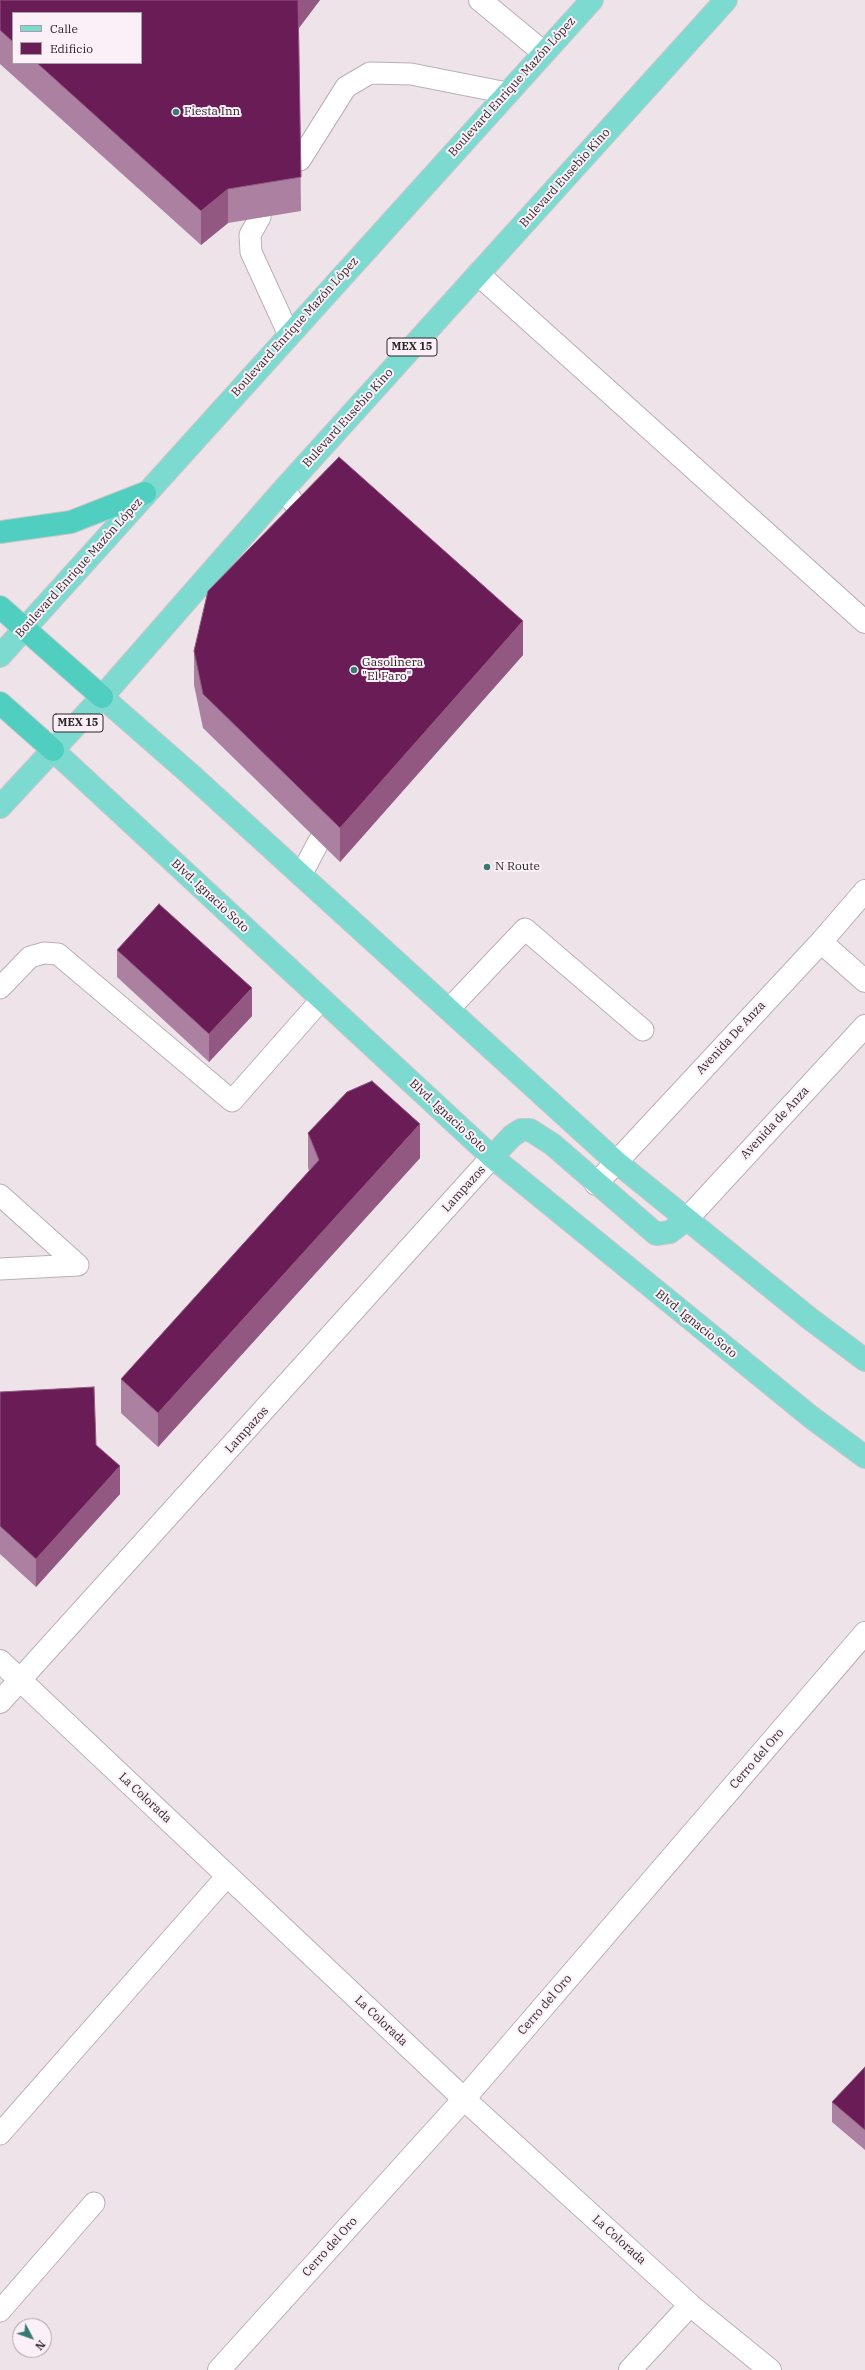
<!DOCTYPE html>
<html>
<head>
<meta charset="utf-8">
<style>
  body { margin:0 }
  #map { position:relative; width:865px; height:2370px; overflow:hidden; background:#efe3ea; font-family:"IBM Plex Serif",serif }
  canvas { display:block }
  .legend { position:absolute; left:12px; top:12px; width:130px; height:52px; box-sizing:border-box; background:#fcf0f8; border:1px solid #a8a0a5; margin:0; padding:5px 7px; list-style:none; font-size:12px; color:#2b2729 }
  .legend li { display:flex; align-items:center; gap:8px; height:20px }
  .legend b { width:20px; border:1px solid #a8a0a5 }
  .north { position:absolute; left:12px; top:2318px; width:40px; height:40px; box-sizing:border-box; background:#fcf0f8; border:1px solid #a8a0a5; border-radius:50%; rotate:131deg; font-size:11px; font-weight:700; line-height:16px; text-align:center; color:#2b2729 }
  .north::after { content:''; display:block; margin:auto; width:14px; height:18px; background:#367b71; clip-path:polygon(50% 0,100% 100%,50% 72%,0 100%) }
</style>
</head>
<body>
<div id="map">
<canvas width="865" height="2370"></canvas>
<ul class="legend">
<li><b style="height:5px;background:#7cdad0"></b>Calle</li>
<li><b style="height:11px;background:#6a1c56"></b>Edificio</li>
</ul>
<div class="north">N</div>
</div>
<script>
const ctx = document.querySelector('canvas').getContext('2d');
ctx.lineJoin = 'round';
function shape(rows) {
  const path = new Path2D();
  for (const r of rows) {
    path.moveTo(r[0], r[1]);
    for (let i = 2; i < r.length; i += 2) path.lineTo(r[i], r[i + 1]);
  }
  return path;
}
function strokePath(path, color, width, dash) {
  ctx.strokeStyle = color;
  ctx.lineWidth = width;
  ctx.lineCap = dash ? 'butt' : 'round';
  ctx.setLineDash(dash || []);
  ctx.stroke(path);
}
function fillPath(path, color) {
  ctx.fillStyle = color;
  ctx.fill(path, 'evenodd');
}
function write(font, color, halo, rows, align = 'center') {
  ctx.font = font + ' "IBM Plex Serif",serif';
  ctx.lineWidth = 4;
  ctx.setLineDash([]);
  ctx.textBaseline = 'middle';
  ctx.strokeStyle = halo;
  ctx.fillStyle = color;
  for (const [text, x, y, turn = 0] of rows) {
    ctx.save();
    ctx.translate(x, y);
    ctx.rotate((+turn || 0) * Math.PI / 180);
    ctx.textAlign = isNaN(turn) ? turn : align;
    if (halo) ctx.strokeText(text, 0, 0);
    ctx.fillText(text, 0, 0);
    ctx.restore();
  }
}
const service = shape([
  [300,160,346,87,370,73,411,74,507,93],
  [260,217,250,235,251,252,289,335],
  [284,489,308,523],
  [301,875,319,841],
  [0,988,30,957,44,953,58,954,232,1101,321,1000],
  [449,1009,525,929,643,1030],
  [0,1195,78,1265],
  [0,1269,78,1265],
  [0,2134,227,1876],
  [0,2311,94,2203]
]);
const minor = shape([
  [480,0,543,52],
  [478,274,865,622],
  [821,942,865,981],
  [596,1184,821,942,865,891],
  [686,1220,865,1026],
  [0,1661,464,2099,690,2305,770,2370],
  [0,1702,492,1157],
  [219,2370,464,2099,865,1633],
  [630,2370,690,2305]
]);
const primary = shape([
  [0,656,592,0],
  [102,697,190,774,615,1161,809,1318,865,1360],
  [53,750,492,1157,811,1417,865,1457],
  [0,807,102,697,284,489,726,0],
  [492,1157,512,1136,521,1130,530,1130,552,1144,656,1234,670,1232,686,1220]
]);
const trunk = shape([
  [0,532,71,522,145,493],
  [0,607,102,697],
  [0,703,53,750]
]);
strokePath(service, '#baafb5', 23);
strokePath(minor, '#baafb5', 24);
strokePath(primary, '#c8c7c7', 24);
strokePath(trunk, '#c8c7c7', 24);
strokePath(service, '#fff', 21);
strokePath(minor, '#fff', 22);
strokePath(primary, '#7cdad0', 22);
strokePath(trunk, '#50cec0', 22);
fillPath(shape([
  [0,0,320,0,299,28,301,211,228,223,201,245,0,64],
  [13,13,141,63,13,63],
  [194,651,523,655,340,862,203,728,194,685],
  [117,950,252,1016,209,1062,117,977],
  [308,1133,420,1158,158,1447,121,1413,121,1379,309,1171,308,1167],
  [0,1392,96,1445,120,1494,36,1587,0,1554],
  [865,2067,865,2150,832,2122,832,2102]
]), '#ac80a0');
fillPath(shape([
  [298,0,320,0,298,29],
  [228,189,228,223,201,245,201,211],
  [523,621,523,655,340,862,340,828],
  [252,988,252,1016,209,1062,209,1034],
  [420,1124,420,1158,158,1447,158,1413],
  [120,1466,120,1494,36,1587,36,1559]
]), '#925882');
const building = shape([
  [0,0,298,0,301,177,228,189,201,211,37,63,141,63,141,13,13,13,13,42,0,30,0,0],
  [339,457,523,621,340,828,203,694,194,651,208,591,339,457],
  [159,904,252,988,209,1034,117,950,159,904],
  [372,1081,420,1124,158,1413,121,1379,319,1160,308,1133,347,1092,372,1081],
  [94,1387,96,1445,120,1466,36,1559,0,1526,0,1392,94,1387],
  [865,2067,865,2130,832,2102,865,2067]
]);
fillPath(building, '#6a1c56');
strokePath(building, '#925882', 1);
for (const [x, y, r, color] of [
  [176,112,4,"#367b71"],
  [354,670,4,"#367b71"],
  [487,867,4,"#367b71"]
]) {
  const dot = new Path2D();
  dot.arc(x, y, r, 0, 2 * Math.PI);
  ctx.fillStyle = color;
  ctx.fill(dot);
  strokePath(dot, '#fcf0f8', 1.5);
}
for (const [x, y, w] of [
  [412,347,50],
  [78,723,50]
]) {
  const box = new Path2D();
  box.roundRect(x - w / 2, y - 9, w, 18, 3);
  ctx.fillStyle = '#fcf0f8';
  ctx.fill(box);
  strokePath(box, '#2b2729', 1);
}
write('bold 11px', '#2b2729', null, [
  ["MEX 15",412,347],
  ["MEX 15",78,723]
]);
write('12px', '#2b2729', '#fcf0f8', [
  ["Boulevard Enrique Mazón López",512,87,-48],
  ["Bulevard Eusebio Kino",565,178,-48],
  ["Boulevard Enrique Mazón López",295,327,-48],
  ["Bulevard Eusebio Kino",348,418,-48],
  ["Boulevard Enrique Mazón López",79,568,-48],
  ["Blvd. Ignacio Soto",210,896,43],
  ["Avenida De Anza",731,1038,-47],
  ["Blvd. Ignacio Soto",448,1116,43],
  ["Avenida de Anza",775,1123,-47],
  ["Lampazos",464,1189,-48],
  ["Blvd. Ignacio Soto",696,1324,39],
  ["Lampazos",247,1430,-48],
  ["Cerro del Oro",757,1759,-49],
  ["La Colorada",145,1798,43],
  ["Cerro del Oro",545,2005,-49],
  ["La Colorada",381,2021,43],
  ["La Colorada",619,2240,42],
  ["Cerro del Oro",330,2247,-48]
]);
write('12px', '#2b2729', '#fcf0f8', [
  ["Fiesta Inn",184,112],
  ["Gasolinera",362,663],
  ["\"El Faro\"",362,677],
  ["N Route",495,867]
], 'left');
</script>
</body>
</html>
